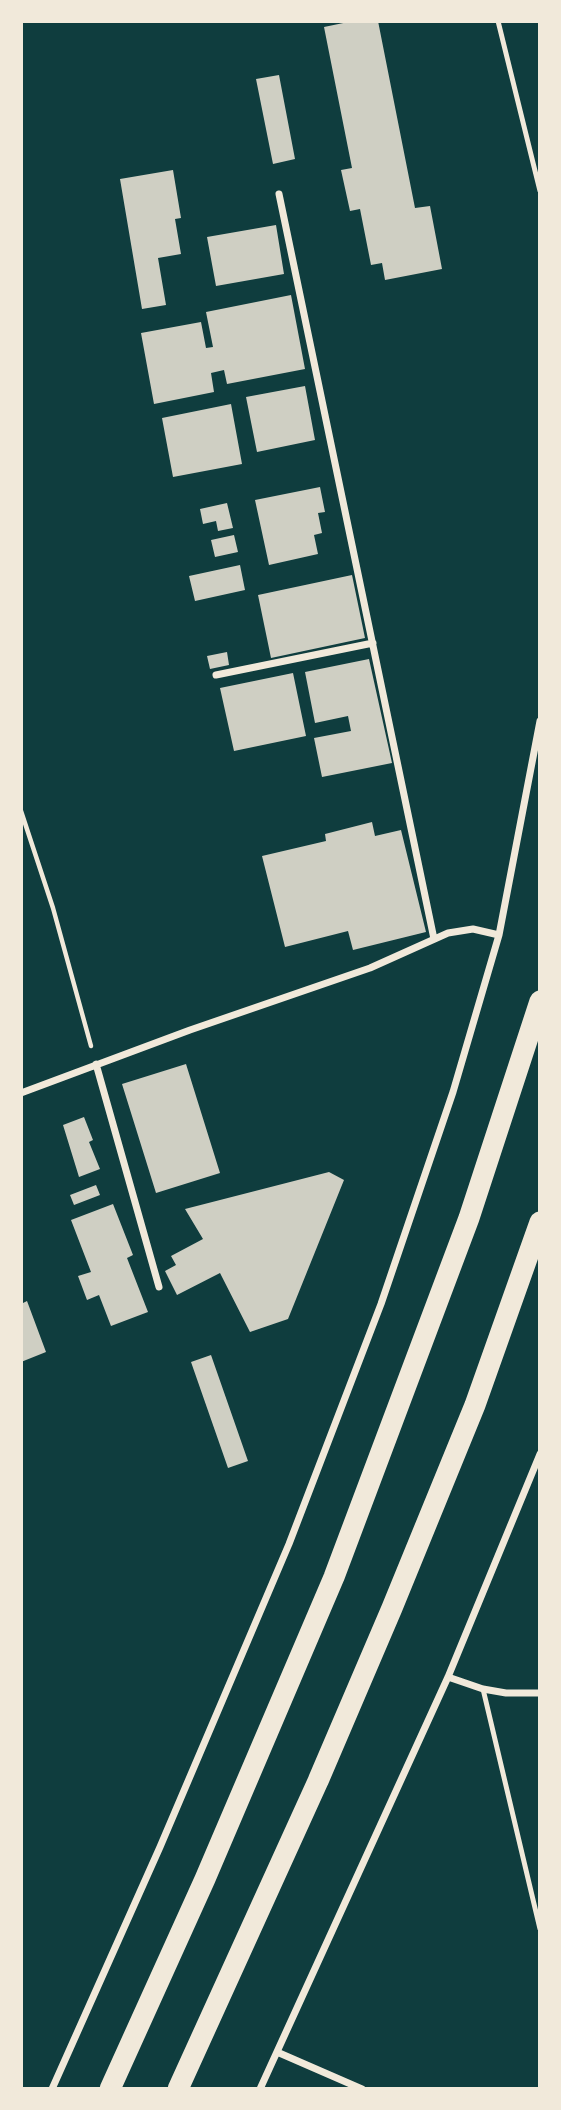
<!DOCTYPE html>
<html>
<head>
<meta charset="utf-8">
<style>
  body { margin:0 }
  #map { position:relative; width:561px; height:2110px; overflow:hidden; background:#0f3d3e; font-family:"Fira Sans",sans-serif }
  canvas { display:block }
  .frame { position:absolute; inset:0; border:23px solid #f1e9da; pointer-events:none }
</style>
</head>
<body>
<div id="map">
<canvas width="561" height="2110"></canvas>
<div class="frame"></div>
</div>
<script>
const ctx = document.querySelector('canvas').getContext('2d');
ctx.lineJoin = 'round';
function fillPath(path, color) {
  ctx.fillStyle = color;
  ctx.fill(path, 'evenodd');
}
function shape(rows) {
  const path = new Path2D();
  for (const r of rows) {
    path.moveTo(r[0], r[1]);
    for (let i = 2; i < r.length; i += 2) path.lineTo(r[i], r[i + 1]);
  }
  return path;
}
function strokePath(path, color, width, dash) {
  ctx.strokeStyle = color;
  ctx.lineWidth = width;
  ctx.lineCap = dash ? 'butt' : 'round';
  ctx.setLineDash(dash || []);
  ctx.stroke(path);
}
fillPath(shape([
  [353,21,378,21,415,208,430,206,442,269,385,280,382,263,371,265,360,209,350,211,341,170,352,168,324,27],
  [279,75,295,159,273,164,256,79],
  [173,170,181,218,175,219,181,254,158,258,166,305,142,309,120,179],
  [276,225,284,274,216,286,207,237],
  [291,295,305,369,227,384,224,370,211,373,214,392,154,404,141,333,201,322,206,348,213,347,206,312],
  [305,386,315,440,257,452,246,397],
  [231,404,242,464,173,477,162,418],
  [320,487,325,512,318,513,322,533,314,535,318,554,269,565,255,500],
  [227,503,233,528,218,531,216,521,203,524,200,509],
  [234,535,238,552,215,557,211,540],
  [240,565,245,590,195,601,189,576],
  [352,575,365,638,271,658,258,595],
  [227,652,229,665,210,669,207,656],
  [369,659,392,763,322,777,314,738,351,731,348,716,315,723,305,672],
  [293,673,306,736,234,751,220,688],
  [372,822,375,836,401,830,426,932,353,950,348,931,285,947,262,856,326,841,325,834],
  [186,1064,220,1173,156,1193,122,1084],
  [84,1117,93,1140,89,1142,100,1169,79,1177,63,1125],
  [329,1172,344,1180,288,1319,250,1332,220,1273,177,1295,165,1271,176,1265,171,1256,203,1239,185,1209],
  [96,1185,100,1195,74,1205,70,1195],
  [113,1204,133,1255,127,1258,148,1312,111,1326,99,1295,87,1300,78,1276,91,1272,71,1220],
  [27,1301,46,1352,21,1362,21,1304],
  [211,1355,248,1461,228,1468,191,1362]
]), '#cfcfc3');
strokePath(shape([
  [21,811,53,908,91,1046]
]), '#f1e9da', 4.5);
strokePath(shape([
  [498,21,540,191],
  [483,1689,540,1929]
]), '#f1e9da', 5);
strokePath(shape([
  [279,194,434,939],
  [216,675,373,643],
  [96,1064,159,1287],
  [21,1093,190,1030,370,968,448,933,473,929,499,935],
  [448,1677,483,1689,506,1693,540,1693],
  [277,2052,362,2089],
  [52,2089,160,1847,289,1544,381,1304,453,1092,499,935,540,721],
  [260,2089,448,1677,540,1454]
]), '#f1e9da', 7);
strokePath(shape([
  [110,2089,205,1879,334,1577,469,1218,540,1001],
  [178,2089,318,1781,392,1608,475,1405,540,1222]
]), '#f1e9da', 21);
</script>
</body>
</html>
